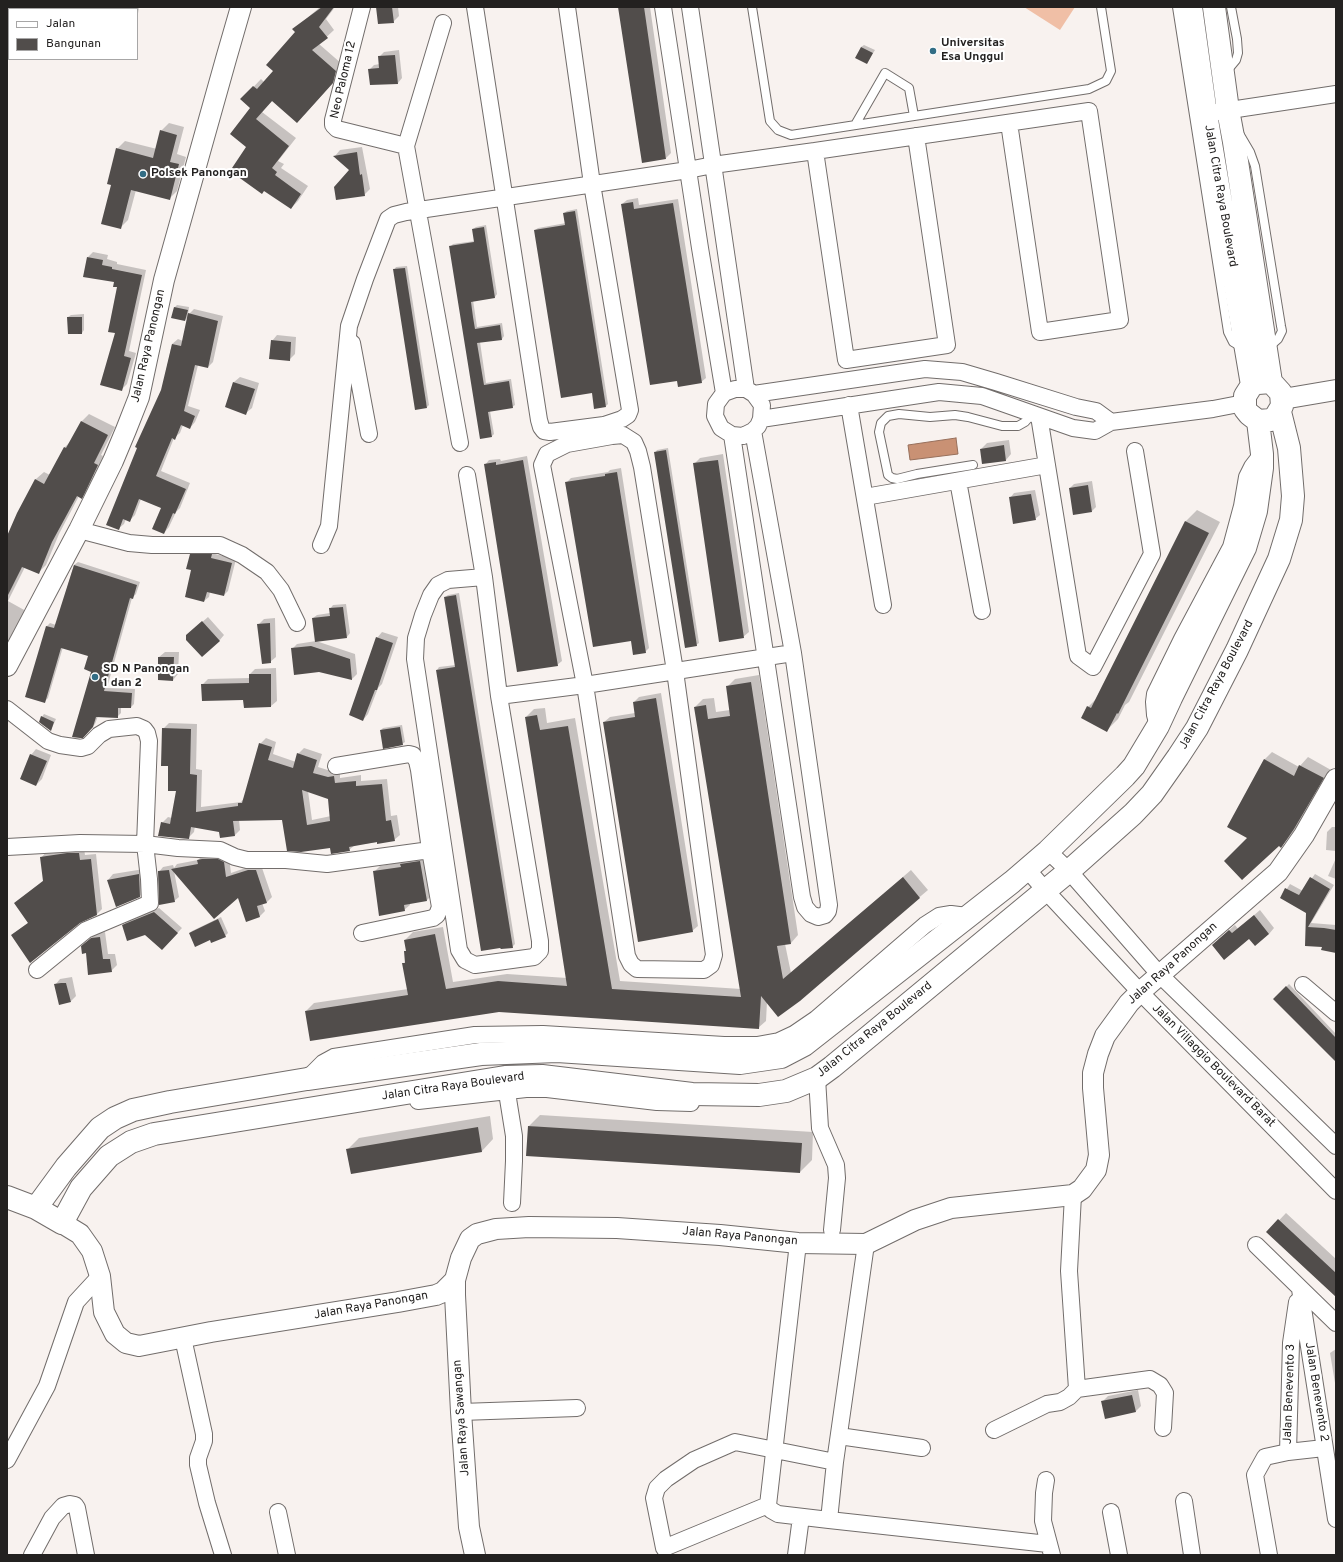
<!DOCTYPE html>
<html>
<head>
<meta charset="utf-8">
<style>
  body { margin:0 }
  #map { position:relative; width:1343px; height:1562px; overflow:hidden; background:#f8f2ef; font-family:Overpass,sans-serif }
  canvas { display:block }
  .frame { position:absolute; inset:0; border:8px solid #232120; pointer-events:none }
  .legend { position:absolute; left:8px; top:8px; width:130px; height:52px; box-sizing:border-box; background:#fff; border:1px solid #a7a6a6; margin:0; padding:5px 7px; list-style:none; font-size:12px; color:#232120 }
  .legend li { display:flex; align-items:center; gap:8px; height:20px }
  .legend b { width:20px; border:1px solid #a7a6a6 }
</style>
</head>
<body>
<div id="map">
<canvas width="1343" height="1562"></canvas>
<div class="frame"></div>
<ul class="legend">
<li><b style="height:5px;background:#fff"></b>Jalan</li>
<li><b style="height:11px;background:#514d4b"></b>Bangunan</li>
</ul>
</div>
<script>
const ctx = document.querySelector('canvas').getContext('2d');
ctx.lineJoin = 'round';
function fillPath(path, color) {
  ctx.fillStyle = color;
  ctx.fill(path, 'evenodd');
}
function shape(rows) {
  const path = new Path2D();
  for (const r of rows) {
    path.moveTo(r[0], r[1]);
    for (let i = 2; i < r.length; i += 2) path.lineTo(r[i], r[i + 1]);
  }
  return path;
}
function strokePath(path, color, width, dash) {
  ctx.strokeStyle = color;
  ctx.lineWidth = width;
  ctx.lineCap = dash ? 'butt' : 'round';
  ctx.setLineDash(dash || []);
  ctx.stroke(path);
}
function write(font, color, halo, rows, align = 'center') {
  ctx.font = font + ' Overpass,sans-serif';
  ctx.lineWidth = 4;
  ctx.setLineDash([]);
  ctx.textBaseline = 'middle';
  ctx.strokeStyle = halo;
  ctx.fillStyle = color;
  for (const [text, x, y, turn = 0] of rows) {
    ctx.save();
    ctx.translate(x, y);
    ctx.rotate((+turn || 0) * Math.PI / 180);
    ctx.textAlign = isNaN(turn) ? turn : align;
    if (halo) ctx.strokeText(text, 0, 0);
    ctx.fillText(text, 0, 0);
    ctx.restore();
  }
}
fillPath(shape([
  [1024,7,1075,7,1060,30]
]), '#f0bfa6');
const water = shape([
  [956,438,958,454,910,460,908,445,956,438]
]);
fillPath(water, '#c99174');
strokePath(water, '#976f5b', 1);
fillPath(shape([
  [109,7,139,7,137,20,137,9,109,9],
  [317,7,335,7,326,19,334,30,319,44,342,64,340,75,304,115,273,100,262,112,296,138,278,161,284,164,281,168,308,186,298,201,291,208,248,146,252,108,242,99,261,79,265,83,275,71,296,32,294,29,319,8],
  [377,7,398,7,399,16,393,22],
  [620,7,650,7,671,153,666,158],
  [864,45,875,50,867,63,861,47],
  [399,50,402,78,398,83,369,70,374,65,380,64,379,57,384,52],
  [169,123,184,127,177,154,186,157,177,191,169,199,136,190,128,220,120,228,112,184,117,149,125,141,157,149,161,131],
  [362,147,370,189,364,195,350,170,335,156,340,150],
  [638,198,639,205,678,199,706,378,701,382,678,380,622,204,627,200],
  [577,209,608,404,606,406,592,392,535,230,538,228,566,223,564,213,567,211],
  [486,225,497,294,495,297,473,300,477,327,502,323,504,336,502,339,480,342,486,383,511,379,515,405,512,407,490,411,494,434,492,436,450,247,453,244,475,241,473,229,476,227],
  [93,252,108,255,107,259,117,262,117,264,146,270,129,351,136,353,127,384,121,390,116,333,118,287,115,282,88,257],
  [407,266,429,405,427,407,394,270,396,267],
  [177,305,189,307,188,315,194,309,223,316,213,362,208,367,198,365,188,406,200,410,195,422,190,428,183,425,180,433,174,438,161,471,190,483,180,508,176,512,169,527,164,533,162,508,141,499,135,515,130,520,126,519,124,524,118,529,162,390,172,344,178,339,183,341,188,317,185,320,173,317,175,307],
  [84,314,84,330,82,333,68,317,71,315],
  [277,335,296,337,295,354,289,360,272,341],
  [240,377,259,383,252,408,246,413,234,382],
  [89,414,115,427,101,455,105,457,89,490,82,497,79,496,59,534,46,565,38,573,25,567,8,601,26,611,7,647,7,539,18,513,36,479,44,472,50,475,64,448,72,440,82,421],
  [1009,440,1011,454,1006,460,981,449,987,443],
  [668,448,699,643,696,645,655,453,657,450],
  [723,454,749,632,743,637,695,463,700,458],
  [527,456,562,661,557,665,485,465,489,460,500,459,501,461],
  [621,468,649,648,645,652,632,639,566,483,571,478,608,472,610,470],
  [1092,481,1096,507,1092,511,1070,488,1074,484],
  [1035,490,1040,515,1035,519,1010,498,1014,493],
  [1197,510,1220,522,1129,702,1125,705,1118,719,1107,730,1088,707,1096,699,1186,521],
  [195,550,216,550,215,554,236,559,228,591,224,595,210,592,209,597,204,601,193,569,191,555],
  [78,562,140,582,136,594,132,598,107,688,135,689,134,704,131,707,121,707,121,713,117,717,98,716,95,724,83,737,92,671,90,655,63,647,48,698,44,702,26,697,47,626,50,623,56,625,74,565],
  [459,593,515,944,512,947,437,670,439,667,456,665,445,597,448,595],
  [346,604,350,633,347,637,313,618,317,615,330,613,330,609,333,605],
  [208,617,224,635,219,641,193,630],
  [275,618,276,657,270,662,258,625,264,619],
  [382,632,398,637,382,684,378,688,368,714,363,720,377,638],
  [316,641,355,654,357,674,352,679,319,671,292,649,297,644],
  [165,652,179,652,178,674,173,680,159,657],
  [276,668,277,701,271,706,245,707,244,699,202,685,208,679,250,678,250,674,255,669],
  [759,675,798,935,791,943,785,944,791,973,911,870,928,890,779,1016,767,1002,766,1021,758,1028,499,1011,306,1011,314,1003,408,989,403,964,406,961,405,952,407,950,405,940,413,932,443,927,453,982,507,974,567,978,526,717,534,709,545,708,547,723,575,718,620,981,741,989,695,707,703,699,714,698,716,712,730,710,727,687,735,679],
  [661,693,698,926,692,931,604,722,610,717,635,713,634,702,639,697],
  [44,714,56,719,51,730,42,717],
  [169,723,197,724,196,769,202,770,201,807,241,802,245,797,260,744,266,738,276,742,273,754,296,762,298,754,304,748,322,754,318,767,334,772,340,771,340,778,361,775,361,781,387,779,391,816,397,815,400,835,394,840,355,845,349,850,331,846,283,819,239,820,240,830,235,835,220,837,220,831,195,826,194,832,188,838,162,823,168,817,172,818,178,790,169,765,163,729],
  [308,791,329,798,331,816,312,820],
  [402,725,405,742,402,744,381,730,383,728],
  [36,749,51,755,42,779,36,785,31,755],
  [1272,752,1299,767,1308,757,1331,770,1302,820,1289,838,1281,846,1249,838,1264,760],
  [1332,827,1336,827,1336,851,1326,850,1327,832],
  [84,848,85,855,96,854,102,909,97,914,12,935,29,922,15,903,44,880,41,858,46,852],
  [203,855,229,857,231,873,254,865,261,865,272,897,267,902,262,903,265,911,260,916,247,921,238,897,174,871,179,897,174,901,159,872,163,867,173,865,174,868,177,864,198,860],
  [426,856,432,895,427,900,410,903,410,905,404,910,374,872,380,866,403,862,407,858],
  [1336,858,1336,879,1328,876],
  [144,869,145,890,140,896,117,906,108,880,113,874],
  [1315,874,1334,885,1311,923,1336,925,1336,952,1323,946,1306,945,1307,912,1281,898,1290,884,1303,891],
  [159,908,182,928,167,944,123,925,128,921],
  [1260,910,1274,928,1269,934,1249,937,1218,940,1235,925,1238,929],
  [221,917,228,933,225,936,211,938,190,933,192,931],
  [105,932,108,954,115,954,117,965,111,971,88,941,97,933],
  [72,977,76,996,71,1001,55,985,60,979],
  [1289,984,1336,1034,1336,1061,1275,999],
  [540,1115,813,1132,812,1160,800,1172,529,1126],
  [490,1116,493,1139,482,1151,351,1173,347,1150,359,1138],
  [1286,1213,1336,1259,1336,1295,1268,1232],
  [1336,1349,1336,1389,1330,1353],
  [1138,1390,1141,1406,1136,1411,1102,1402,1108,1396]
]), '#0003');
fillPath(shape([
  [322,7,334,7,319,27,328,38,312,50,336,71,333,83,297,123,272,101,256,119,289,146,272,168,277,172,275,175,301,194,291,209,264,191,262,194,230,171,246,147,230,134,250,108,240,99,253,86,257,89,273,71,266,65,295,32,292,29],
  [376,7,392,7,394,23,378,24],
  [618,7,644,7,666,159,642,163],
  [861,47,873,53,867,64,855,58],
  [395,55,398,84,370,85,368,69,379,68,378,56],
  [160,130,177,135,170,162,179,164,170,200,131,190,121,229,101,224,111,185,107,184,116,148,153,158],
  [357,152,360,175,362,174,365,196,336,200,334,187,349,170,333,156],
  [633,202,634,209,673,203,702,383,678,387,677,381,650,385,621,204],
  [575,211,606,407,594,409,592,393,561,398,534,230,565,225,563,213],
  [484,227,495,298,471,302,473,317,475,329,500,325,502,340,477,343,484,385,509,381,513,408,488,412,492,437,480,439,449,246,474,242,472,229],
  [87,257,103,260,102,265,112,267,112,269,142,275,124,356,131,358,122,391,100,385,115,333,108,332,117,287,113,287,114,282,83,277],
  [405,268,427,408,415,410,393,269],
  [174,307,188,310,185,321,171,318],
  [188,313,218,321,208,368,195,365,184,411,195,416,190,429,181,425,175,440,172,438,156,476,186,489,175,514,173,513,164,534,152,529,161,508,139,499,130,522,123,519,119,530,106,525,137,448,135,447,161,390,172,344,181,346],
  [67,317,82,317,82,334,68,334],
  [271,340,291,342,290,361,269,359],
  [233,382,255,389,246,415,225,407],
  [81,421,108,435,94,463,98,465,82,499,77,496,52,542,39,574,22,567,7,597,7,536,17,513,35,479,44,484,64,447,66,448],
  [1004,445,1006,461,982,464,980,449],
  [666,450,697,646,685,648,654,452],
  [523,460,558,666,517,672,484,464,496,462,496,465],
  [718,460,744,638,719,642,693,463],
  [617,472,646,653,633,655,631,641,593,647,565,482,605,476,605,474],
  [1088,485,1092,512,1073,515,1069,488],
  [1031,494,1036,520,1013,524,1009,497],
  [1185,521,1209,533,1118,714,1117,713,1107,732,1081,718,1087,706,1091,708],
  [190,554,212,554,211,558,232,563,224,596,207,592,204,602,185,597,191,570,186,569],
  [74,565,137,585,133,599,130,598,104,691,132,693,131,708,118,708,118,718,96,717,93,727,83,738,80,738,72,737,91,672,84,669,88,656,61,648,45,703,25,697,46,626,54,628],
  [456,595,513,948,501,949,500,948,481,951,436,670,455,667,444,597],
  [343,607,347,638,315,642,312,618,330,616,329,608],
  [202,621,220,641,202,657,186,640,186,635],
  [270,623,271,663,262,664,257,624],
  [376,637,393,643,377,690,375,690,363,721,349,715],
  [311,646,350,659,352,680,319,672,294,675,291,648],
  [158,657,174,657,173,681,158,680],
  [249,674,271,674,271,707,244,708,243,700,202,701,201,684,249,683],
  [751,682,791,944,777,946,783,979,903,877,920,898,800,1001,778,1017,761,996,759,1029,499,1012,310,1041,305,1011,408,995,402,963,405,963,404,951,406,951,404,940,435,934,446,989,498,981,567,986,525,717,537,715,540,730,568,726,612,989,741,997,694,707,706,705,708,719,730,716,726,686],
  [656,698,693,932,638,942,603,722,635,717,633,702],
  [41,716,54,722,51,731,39,722],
  [400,727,403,745,383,749,380,730],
  [162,728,191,729,190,774,197,775,196,812,238,806,238,803,242,803,259,743,272,747,268,760,293,768,297,753,317,760,313,773,328,777,334,776,335,783,356,781,356,786,382,784,386,821,391,820,395,841,377,844,377,842,349,847,350,851,331,854,330,848,301,852,287,851,282,820,233,821,235,836,220,838,219,832,191,827,189,839,158,836,161,822,170,824,176,791,168,791,168,766,161,766],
  [302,790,328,799,330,821,307,825],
  [30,754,47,761,36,786,20,779],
  [1264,759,1294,776,1299,765,1324,778,1294,829,1281,848,1279,846,1242,880,1224,861,1247,838,1227,827],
  [67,853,79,853,80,860,91,859,97,915,80,923,30,963,11,935,28,923,14,903,43,881,40,857],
  [202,859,218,859,224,862,226,877,248,870,256,870,267,903,257,906,260,917,246,922,238,898,214,919,171,869,198,864,197,860],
  [420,861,427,901,404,905,405,911,379,916,373,871,401,867,400,864],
  [169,870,175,902,159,905,158,871],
  [139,874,140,897,116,907,107,880],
  [1310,877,1330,889,1308,927,1324,928,1336,930,1336,953,1321,950,1322,947,1305,946,1306,913,1280,898,1285,888,1299,895],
  [154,912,178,933,162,950,145,935,127,941,122,925],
  [1254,915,1269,934,1255,946,1249,939,1224,960,1212,945,1229,930,1232,933],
  [218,919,226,937,211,943,210,940,195,947,189,933],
  [100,937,103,959,110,959,112,972,88,975,86,953,82,954,81,946,91,938],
  [61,983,66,983,71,1002,59,1005,54,984],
  [1286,986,1336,1038,1336,1062,1273,999],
  [528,1126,802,1143,800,1173,526,1156],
  [478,1127,482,1152,351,1174,346,1149],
  [1278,1219,1336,1273,1336,1297,1266,1232],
  [1132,1395,1136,1412,1105,1419,1101,1401]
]), '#514d4b');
const service = shape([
  [752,7,770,121,778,130,791,135,1089,89,1106,81,1111,71,1101,7],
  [1177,7,1228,332,1233,342,1243,348],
  [1226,72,1236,60,1238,53,1237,39,1231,7],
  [855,125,885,73,909,88,914,116],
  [1240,135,1250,152,1255,166,1281,326,1282,331,1278,339,1269,347],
  [973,465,917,474,897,479,892,478,888,475,879,432,881,423,888,416,899,414,930,417,955,415,968,417,1002,426,1018,426,1025,422,1032,414]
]);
const minor = shape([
  [362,7,333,120,333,125,337,129,406,146],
  [475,7,539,420,541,427,544,431,550,432,604,425,622,419,628,415,630,410,592,184,567,7],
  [663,7,700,248,724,393],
  [690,7,746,389],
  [443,23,406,146,460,443],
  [1217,112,1336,94],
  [815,151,846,360,947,345,916,136],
  [352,343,369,434],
  [754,394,762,405,761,419,758,426,753,431,743,436,732,435,721,428,715,416,716,404,724,393,735,389,746,389,754,394,925,369,962,372,996,382,1076,407,1096,411,1111,422,1095,431,1073,428,982,396,939,392,761,419],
  [849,405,883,605],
  [1039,416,1078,656,1093,667,1152,554,1135,451],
  [1111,422,1213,409,1244,403],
  [623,435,634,442,638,451,642,467,675,671,714,955,711,965,704,970,637,969,631,964,627,956,585,685,542,465,547,454,567,444,612,436,623,435],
  [732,435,802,897,805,907,811,914,818,917,825,915,828,911,829,905,793,653,753,431],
  [467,475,484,577,499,696,540,941,540,951,534,957,475,965,465,960,459,950,415,659,416,638,423,615,431,595,438,585,448,580,484,577],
  [958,481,982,611],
  [865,497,1047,465],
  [79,530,129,543,152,545,220,545,242,555,267,572,281,590,297,623],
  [321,545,329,526,349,326,365,279,388,219,394,215,406,212,688,170,713,165,815,151,1089,111,1120,320,1040,332,1009,123],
  [499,696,585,685,793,653],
  [7,709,48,741,60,745,81,748,88,746,99,735,109,729,137,726,144,729,147,733,149,741,145,844,149,879,150,903,86,930,37,970],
  [1158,726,1155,715,1154,702,1155,694,1182,639,1231,547,1242,506,1247,477,1252,467,1262,454],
  [336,766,409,754,413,755,417,761,419,770,430,850],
  [7,847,80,843,145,844,178,848,220,850,235,857,247,860,286,860,327,864,430,850,440,907,437,915,433,918,362,933],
  [1048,851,1069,871,1159,974,1336,1146],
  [1026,868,1045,890,1140,992,1336,1191],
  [1303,985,1336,1013],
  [817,1078,820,1128,836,1165,837,1178,832,1230],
  [307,1079,323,1063,334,1057,475,1035,543,1034,724,1045,757,1045,779,1041,794,1034,816,1019,925,925,939,916,951,914,967,916],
  [505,1080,514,1136,514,1161,512,1203],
  [418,1101,526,1089,547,1089,657,1102,691,1103],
  [798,1243,768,1505,771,1510,778,1514,829,1520,1048,1544],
  [1256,1245,1336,1323],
  [1300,1289,1336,1519],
  [183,1338,204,1434,204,1441,198,1458,198,1465,207,1503,223,1555],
  [1077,1389,1150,1379,1160,1385,1165,1393,1163,1428],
  [461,1412,577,1408],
  [994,1430,1047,1404,1060,1402,1069,1397,1077,1389,1069,1271,1073,1195],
  [839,1436,922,1448],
  [1288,1452,1291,1343,1297,1302],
  [7,1460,47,1386,76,1302,100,1276],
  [1046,1480,1044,1493,1043,1521,1052,1555],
  [1184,1501,1192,1555],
  [768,1505,664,1548,654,1498,657,1488,666,1479,694,1460,735,1442,835,1462],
  [278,1512,287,1555],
  [1111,1512,1119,1555],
  [829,1520,835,1462,866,1244],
  [32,1555,52,1518,63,1506,70,1504,75,1505,77,1508,86,1555],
  [796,1555,801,1517],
  [1269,1555,1255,1475,1265,1457,1288,1452,1324,1448]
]);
const tertiary = shape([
  [1283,399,1336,390],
  [7,666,79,530,113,461,126,430,139,397,164,280,226,59,241,7],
  [62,1223,80,1234,92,1251,100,1276,104,1312,115,1334,126,1343,139,1346,211,1332,398,1302,436,1295,443,1292,455,1280,461,1258,470,1239,477,1234,496,1229,529,1227,617,1228,720,1235,798,1243,866,1244,915,1220,951,1208,1073,1195,1082,1189,1096,1170,1099,1155,1093,1088,1093,1073,1098,1054,1105,1036,1129,1003,1140,992,1278,872,1304,835,1336,779],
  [455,1280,455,1295,461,1412,469,1527,475,1555]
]);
const secondary = shape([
  [1191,7,1206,114,1252,385],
  [1214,7,1228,110,1234,142,1271,382],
  [1271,382,1281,393,1282,406,1276,416,1271,420,1258,421,1249,414,1245,409,1245,396,1252,385,1258,383,1271,382],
  [7,1197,36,1208,62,1223,81,1188,109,1156,131,1142,154,1134,505,1077,542,1076,692,1094,759,1095,786,1091,817,1078,832,1067,1069,871,1133,814,1152,794,1178,757,1197,728,1237,650,1279,559,1291,520,1293,496,1289,448,1280,412],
  [36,1208,66,1167,100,1128,115,1118,133,1110,170,1102,307,1079,481,1054,557,1051,740,1063,781,1057,804,1045,1012,882,1048,851,1125,776,1134,766,1158,726,1171,698,1245,548,1256,511,1262,468,1262,454,1258,421]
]);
strokePath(service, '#726d6b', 10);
strokePath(minor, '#726d6b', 18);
strokePath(tertiary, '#726d6b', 22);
strokePath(secondary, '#726d6b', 24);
strokePath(service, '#fff', 8);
strokePath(minor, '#fff', 16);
strokePath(tertiary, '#fff', 20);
strokePath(secondary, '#fff', 22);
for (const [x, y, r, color] of [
  [933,51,4,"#326d85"],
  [143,174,4,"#326d85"],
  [95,677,4,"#326d85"]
]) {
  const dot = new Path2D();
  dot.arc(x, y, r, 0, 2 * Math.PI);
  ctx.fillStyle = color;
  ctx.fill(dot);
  strokePath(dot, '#fff', 1.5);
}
write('bold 12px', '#232120', '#fff', [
  ["Universitas",941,44],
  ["Esa Unggul",941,58],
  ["Polsek Panongan",151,174],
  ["SD N Panongan",103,670],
  ["1 dan 2",103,684]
], 'left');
write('12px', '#232120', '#fff', [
  ["Neo Paloma 12",344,80,-77],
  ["Jalan Citra Raya Boulevard",1220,196,80],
  ["Jalan Raya Panongan",149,346,-77],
  ["Jalan Citra Raya Boulevard",1217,685,-62],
  ["Jalan Raya Panongan",1173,964,-42],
  ["Jalan Citra Raya Boulevard",875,1030,-39],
  ["Jalan Villaggio Boulevard Barat",1213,1066,45],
  ["Jalan Citra Raya Boulevard",453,1087,-8],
  ["Jalan Raya Panongan",740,1237,5],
  ["Jalan Raya Panongan",371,1306,-10],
  ["Jalan Benevento 2",1316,1392,81],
  ["Jalan Benevento 3",1290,1394,-88],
  ["Jalan Raya Sawangan",462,1418,-94]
]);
</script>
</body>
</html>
